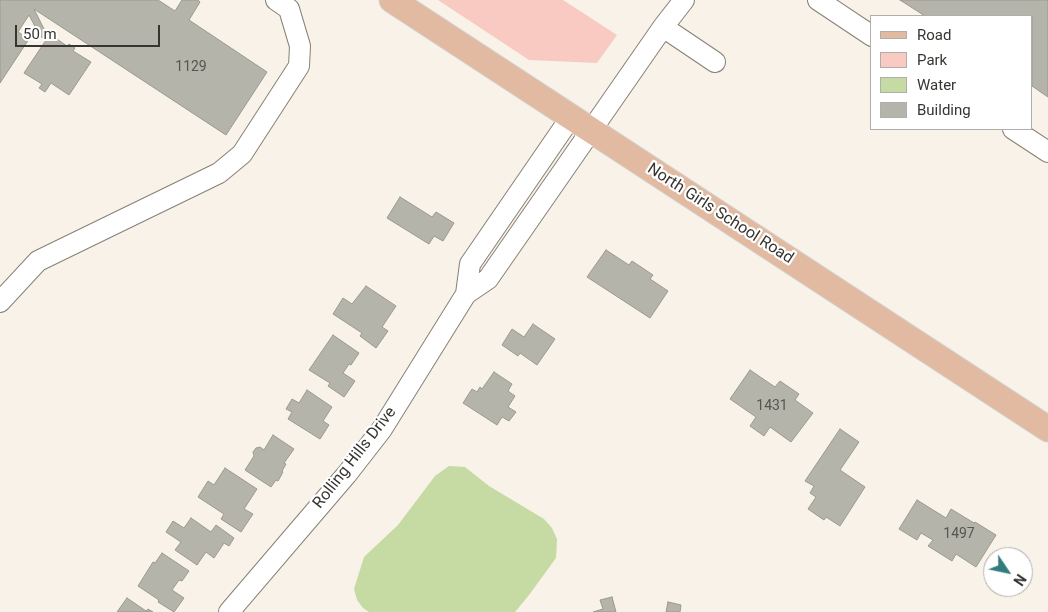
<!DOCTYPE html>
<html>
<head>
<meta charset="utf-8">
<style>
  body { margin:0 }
  #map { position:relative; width:1048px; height:612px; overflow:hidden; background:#f8f2e8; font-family:Roboto,sans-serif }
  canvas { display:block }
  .legend { position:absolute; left:870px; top:15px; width:162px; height:115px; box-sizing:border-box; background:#fff; border:1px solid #afaead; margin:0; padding:6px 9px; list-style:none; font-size:15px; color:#373531 }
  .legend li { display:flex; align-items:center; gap:10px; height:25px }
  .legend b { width:25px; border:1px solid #afaead }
  .north { position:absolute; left:983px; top:547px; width:50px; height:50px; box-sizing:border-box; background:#fff; border:1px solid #afaead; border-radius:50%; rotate:124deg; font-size:14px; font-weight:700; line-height:20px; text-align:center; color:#373531 }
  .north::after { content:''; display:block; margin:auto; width:18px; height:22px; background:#337c7d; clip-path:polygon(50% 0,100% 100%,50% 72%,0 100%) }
  .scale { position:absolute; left:15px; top:25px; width:145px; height:22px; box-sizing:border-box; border:2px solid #373531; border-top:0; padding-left:6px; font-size:15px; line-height:18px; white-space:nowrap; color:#373531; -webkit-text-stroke:4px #fff; paint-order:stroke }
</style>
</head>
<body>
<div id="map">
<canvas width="1048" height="612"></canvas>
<ul class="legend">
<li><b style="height:6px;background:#e1baa1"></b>Road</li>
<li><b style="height:14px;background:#f9cac2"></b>Park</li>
<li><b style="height:14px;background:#c6daa3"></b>Water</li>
<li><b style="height:14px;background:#b5b4aa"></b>Building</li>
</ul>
<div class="north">N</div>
<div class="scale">50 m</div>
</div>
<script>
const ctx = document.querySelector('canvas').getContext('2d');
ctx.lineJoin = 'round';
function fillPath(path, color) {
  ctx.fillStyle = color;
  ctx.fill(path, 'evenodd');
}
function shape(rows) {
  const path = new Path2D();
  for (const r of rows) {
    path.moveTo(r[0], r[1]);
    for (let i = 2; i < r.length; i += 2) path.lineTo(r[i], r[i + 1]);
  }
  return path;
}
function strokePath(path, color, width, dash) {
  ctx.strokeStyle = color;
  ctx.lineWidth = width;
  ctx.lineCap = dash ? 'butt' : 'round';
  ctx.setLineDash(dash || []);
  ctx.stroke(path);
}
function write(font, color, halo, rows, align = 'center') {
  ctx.font = font + ' Roboto,sans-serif';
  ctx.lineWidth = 4.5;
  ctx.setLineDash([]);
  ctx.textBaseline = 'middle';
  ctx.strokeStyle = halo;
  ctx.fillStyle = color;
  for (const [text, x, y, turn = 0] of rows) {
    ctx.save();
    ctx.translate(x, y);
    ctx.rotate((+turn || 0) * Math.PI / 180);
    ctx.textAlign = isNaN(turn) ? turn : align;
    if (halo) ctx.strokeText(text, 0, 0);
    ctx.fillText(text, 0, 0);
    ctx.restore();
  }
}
fillPath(shape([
  [438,0,563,0,617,35,597,63,529,60]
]), '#f9cac2');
fillPath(shape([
  [449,466,465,467,489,486,544,519,552,528,557,539,556,558,529,595,515,612,369,612,363,608,357,600,354,589,364,557,398,525,435,476]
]), '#c6daa3');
const building = shape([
  [0,0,158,0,175,11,182,0,198,0,200,2,189,20,267,72,226,135,34,9,45,31,67,46,69,44,75,48,73,51,91,62,69,95,51,83,45,92,39,88,42,84,24,73,46,40,40,36,29,15,18,32,29,39,0,83,0,0],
  [900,0,1048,0,1048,97,1032,86,1032,16,925,16,900,0],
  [400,197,432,217,436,212,454,223,443,241,434,236,429,244,387,218,400,197],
  [606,250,629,265,632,261,653,275,650,279,668,291,650,318,587,277,606,250],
  [366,286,396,306,382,327,388,331,376,348,360,336,362,333,333,314,343,298,352,304,366,286],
  [533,324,555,339,537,365,520,353,518,356,502,345,512,329,524,337,533,324],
  [333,335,359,353,351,365,349,364,343,373,355,381,344,397,328,386,330,383,309,370,333,335],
  [750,370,775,387,780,381,799,394,795,400,813,413,791,442,770,427,764,436,750,426,756,417,730,399,750,370],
  [494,372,512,384,508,391,515,396,508,407,516,412,509,421,502,417,497,425,463,403,472,389,477,392,480,387,482,389,494,372],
  [307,390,332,407,323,421,329,425,320,439,288,419,292,412,286,409,292,399,299,403,307,390],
  [840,429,859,442,840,470,865,487,840,526,826,517,824,520,808,509,816,497,810,493,814,486,805,481,840,429],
  [273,435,294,449,284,463,286,464,282,471,283,472,278,481,276,480,271,487,245,470,254,456,253,452,256,448,260,447,264,450,273,435],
  [225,468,257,489,244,509,253,514,241,532,221,519,224,514,198,497,208,481,214,485,225,468],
  [917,500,946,518,951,509,974,523,975,522,996,535,976,567,956,554,952,561,928,546,933,540,921,533,917,540,899,529,917,500],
  [191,518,211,532,216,525,234,538,229,546,224,543,214,558,206,552,197,565,175,550,181,542,166,532,173,521,184,528,191,518],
  [162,553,189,571,182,581,179,580,172,590,184,598,174,612,158,602,159,600,138,586,153,562,155,563,162,553],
  [612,597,616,612,593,612,603,609,600,600,612,597],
  [127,598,146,611,148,609,153,612,117,612,127,598],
  [668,602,681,605,680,612,666,612,668,602]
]);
fillPath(building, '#b5b4aa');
strokePath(building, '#9a998f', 1);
const minor = shape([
  [818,0,872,36],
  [663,27,715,62],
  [1013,129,1048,152],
  [466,294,470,264,571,117],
  [0,302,38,261,219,173,242,154,299,66,300,46,289,9,276,0],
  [229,612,347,474,382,429,466,294,488,279,663,27,684,0]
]);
const major = shape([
  [392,0,1048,429]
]);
strokePath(minor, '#868077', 22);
strokePath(major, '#d3d3d2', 27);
strokePath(minor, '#fff', 20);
strokePath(major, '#e1baa1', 25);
write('14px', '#56554f', null, [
  ["1129",191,67],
  ["1431",772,406],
  ["1497",959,534]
]);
write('16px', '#373531', '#fff', [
  ["North Girls School Road",720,214,33],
  ["Rolling Hills Drive",355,458,-52]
]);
</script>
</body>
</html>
